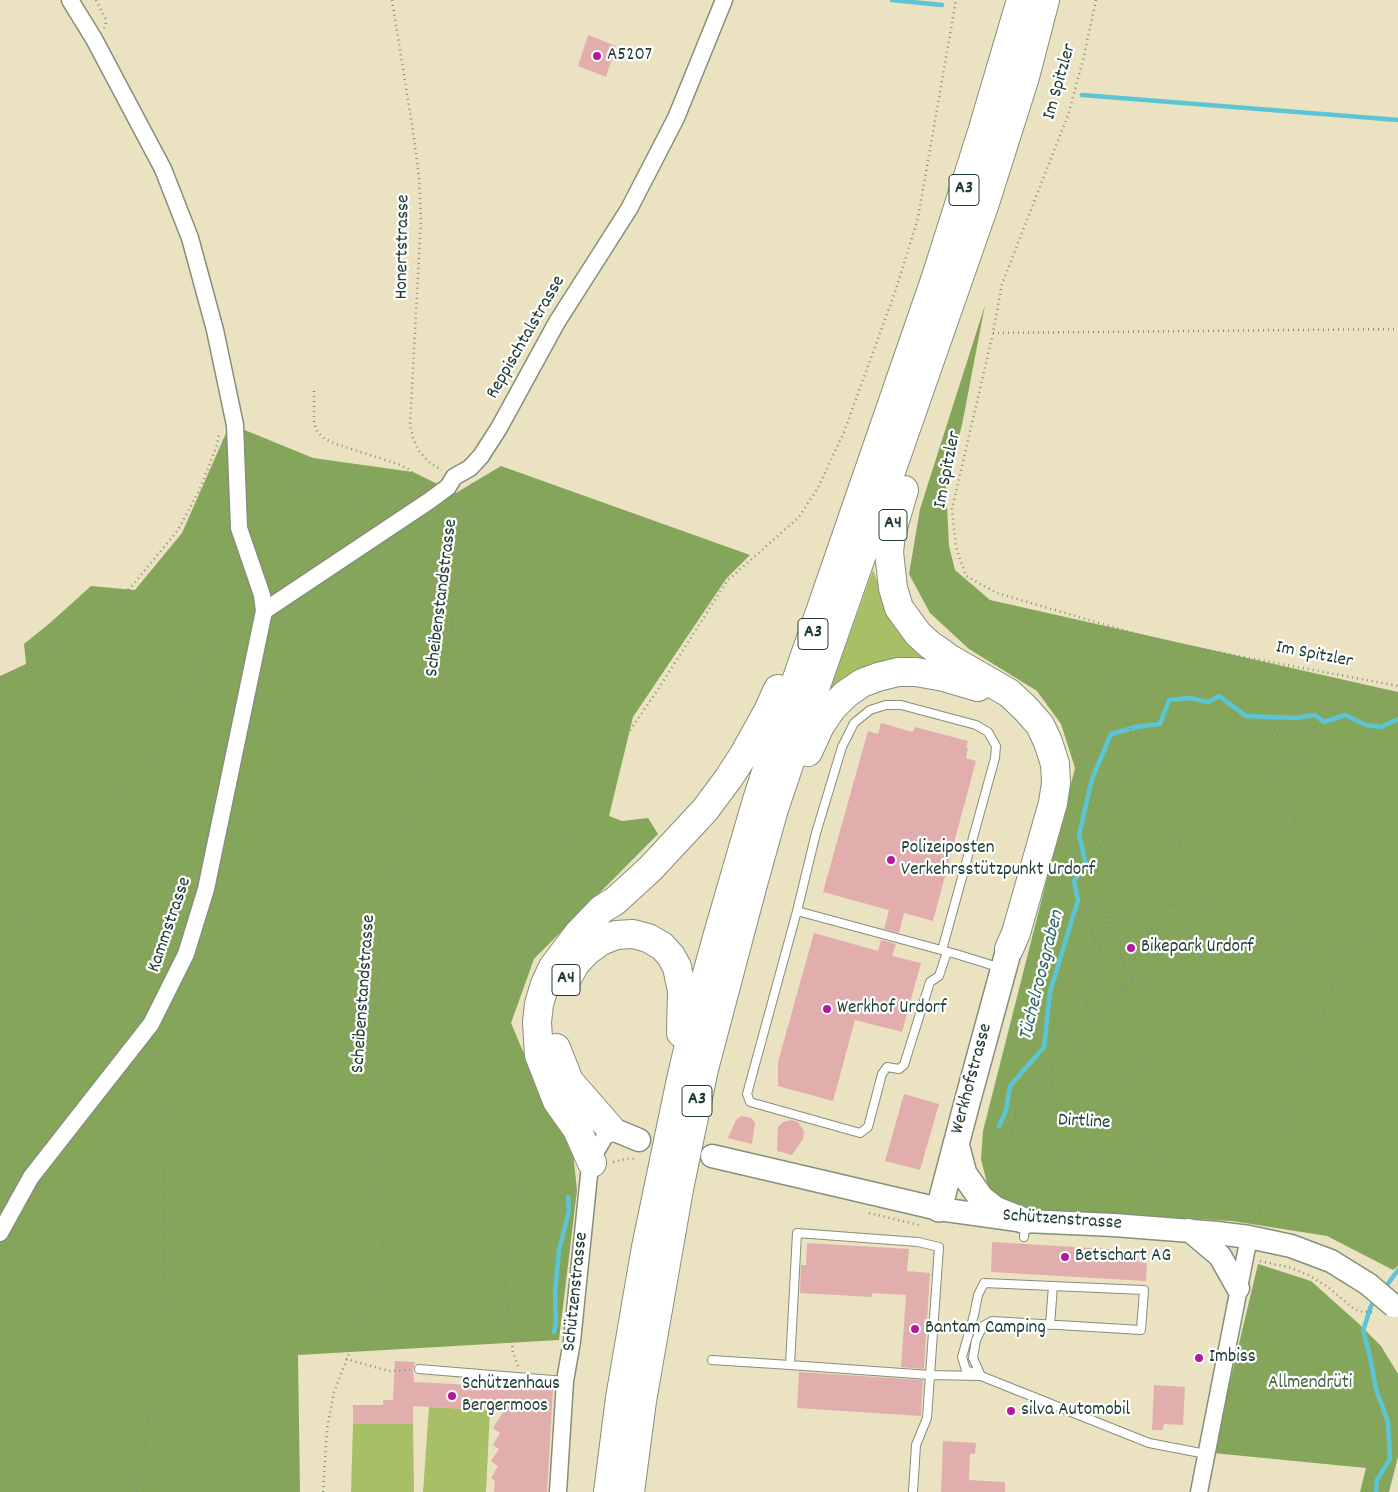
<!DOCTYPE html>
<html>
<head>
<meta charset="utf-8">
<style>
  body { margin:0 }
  canvas { display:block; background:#eae2c0 }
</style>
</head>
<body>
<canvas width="1398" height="1492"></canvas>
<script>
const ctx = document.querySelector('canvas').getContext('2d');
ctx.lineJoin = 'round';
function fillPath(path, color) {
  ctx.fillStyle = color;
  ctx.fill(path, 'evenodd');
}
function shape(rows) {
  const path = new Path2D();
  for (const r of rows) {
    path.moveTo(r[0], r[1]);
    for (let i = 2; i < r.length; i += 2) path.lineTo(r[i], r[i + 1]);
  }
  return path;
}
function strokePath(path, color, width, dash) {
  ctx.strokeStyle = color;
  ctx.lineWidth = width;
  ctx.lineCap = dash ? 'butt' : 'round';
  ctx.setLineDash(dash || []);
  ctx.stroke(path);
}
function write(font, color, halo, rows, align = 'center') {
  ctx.font = font + ' Dekko,sans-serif';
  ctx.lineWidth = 4.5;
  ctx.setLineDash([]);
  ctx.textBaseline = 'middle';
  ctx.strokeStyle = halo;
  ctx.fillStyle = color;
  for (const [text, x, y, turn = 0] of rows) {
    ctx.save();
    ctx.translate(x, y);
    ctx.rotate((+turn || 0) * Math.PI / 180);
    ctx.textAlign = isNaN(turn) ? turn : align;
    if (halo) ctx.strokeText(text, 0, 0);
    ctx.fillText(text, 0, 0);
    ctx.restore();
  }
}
fillPath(shape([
  [873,570,887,605,940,669,829,692],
  [429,1407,490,1410,486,1492,423,1492],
  [353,1424,413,1424,414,1492,351,1492]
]), '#a7bf65');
fillPath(shape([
  [985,305,962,425,946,485,949,546,955,570,990,600,1398,692,1398,1266,1393,1270,1327,1236,1232,1221,1016,1209,990,1195,981,1159,983,1131,1075,768,1061,724,1037,691,969,649,930,613,909,574,920,509],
  [230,424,313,458,413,472,456,493,501,466,750,555,726,579,633,717,609,816,622,821,648,818,658,834,534,959,511,1023,539,1089,572,1143,577,1190,559,1340,298,1355,300,1492,0,1492,0,676,26,664,24,644,50,623,91,586,135,590,182,533],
  [1258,1264,1311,1281,1358,1323,1381,1346,1398,1374,1398,1457,1389,1492,1360,1492,1366,1468,1213,1453]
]), '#85a65a');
strokePath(shape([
  [892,0,942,5],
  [1082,95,1398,120],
  [999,1126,1006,1111,1010,1086,1044,1047,1050,992,1078,900,1074,881,1086,865,1079,835,1092,779,1111,734,1136,727,1160,724,1169,700,1189,698,1208,702,1219,696,1246,716,1295,718,1315,715,1324,722,1345,715,1366,725,1381,727,1398,719],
  [1384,1289,1398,1270],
  [554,1332,556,1322,555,1293,559,1250,569,1211,568,1197],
  [1376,1492,1377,1480,1390,1459,1388,1422,1376,1389,1369,1352,1363,1331,1371,1306,1376,1299]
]), '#5bc5d5', 4.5);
fillPath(shape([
  [588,35,616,46,606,77,578,66],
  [881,723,913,732,915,727,968,741,966,747,968,748,966,758,976,761,933,921,904,913,899,933,884,929,889,910,823,892,868,731,878,734],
  [814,933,878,951,881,940,896,944,892,956,921,963,902,1032,855,1020,833,1101,778,1086,778,1062],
  [904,1094,939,1104,920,1170,885,1161],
  [741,1116,751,1118,755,1123,752,1144,728,1138,736,1120],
  [791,1120,798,1122,804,1131,803,1139,792,1155,777,1151,778,1127,783,1122],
  [992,1242,1139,1251,1138,1262,1147,1263,1146,1281,991,1272],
  [807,1243,909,1249,907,1271,930,1273,924,1369,901,1367,906,1295,872,1293,872,1297,800,1293,801,1265,806,1265],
  [395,1361,415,1362,413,1369,414,1382,553,1389,547,1492,494,1492,495,1481,491,1478,498,1466,491,1461,499,1449,493,1445,500,1433,493,1428,504,1411,413,1406,413,1424,353,1424,353,1405,383,1405,383,1400,393,1400],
  [799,1372,923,1380,921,1416,797,1408],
  [1154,1385,1185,1387,1183,1425,1164,1424,1163,1430,1152,1430],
  [943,1441,976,1443,975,1454,970,1454,969,1480,1005,1482,1005,1492,941,1492]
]), '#e2aead');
const lane = shape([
  [797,911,956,954,1001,968],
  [942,950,995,758,996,746,988,732,976,725,901,705,886,705,870,710,854,723,842,747,816,833,797,911,747,1094,750,1102,860,1133,868,1127,882,1074,887,1067,899,1069,904,1065,930,982,939,976,947,952],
  [1024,1237,1025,1223],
  [984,1283,1144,1290,1141,1330,992,1321,983,1326,976,1340,973,1358,981,1376,966,1370,962,1357,974,1315,978,1295,984,1283],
  [1050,1325,1053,1286],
  [712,1360,790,1365,797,1233,918,1242,939,1247,927,1418,916,1445,913,1492],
  [790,1365,930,1375,981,1376,1149,1443,1206,1454],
  [419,1369,565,1381]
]);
const street = shape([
  [264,611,429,501,448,487,454,477,470,468,481,456,499,428,557,322,629,209,676,118,724,0],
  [0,1233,31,1177,151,1024,186,954,206,889,264,611,262,595,239,528,235,425,215,330,190,238,163,169,94,39,70,0],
  [558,1492,565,1381,572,1341,589,1175,595,1153,610,1128],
  [1199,1492,1249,1237]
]);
const secondary = shape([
  [610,1128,639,1140],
  [712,1156,939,1209,1025,1221,1114,1225,1217,1233,1249,1237,1291,1246,1331,1261,1368,1284],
  [1189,1230,1220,1256,1238,1288]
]);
const primary = shape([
  [956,1144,964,1174,981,1198,995,1209,1025,1221],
  [939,1209,968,1099,1009,949]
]);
const highway = shape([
  [904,490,891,534,889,552,893,588,899,608,918,634,929,644,950,659,1009,693,1025,708,1040,725,1048,742,1055,764,1056,783,1053,803,1016,933,1009,949],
  [808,752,820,726,832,708,846,694,862,683,878,677,898,672,916,672,944,677,978,687],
  [568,977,575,964,587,951,601,941,616,935,633,934,648,938,662,946,671,956,677,967,682,991,681,1033],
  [556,1048,569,1081,610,1128],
  [592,1163,577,1129,557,1101,539,1055,537,1022,539,1004,545,984,553,967,578,934,602,909,615,901,650,869,705,810,728,779,743,756,768,711,778,689],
  [608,1492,620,1398,646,1247,680,1084,697,1010,718,934,757,800,785,713,936,277,982,132,1021,0],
  [630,1492,642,1401,679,1189,704,1069,753,884,774,809,804,720,985,203,1025,77,1045,0]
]);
strokePath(lane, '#84907a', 10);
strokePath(street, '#84907a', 19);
strokePath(secondary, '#84907a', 25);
strokePath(primary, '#84907a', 28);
strokePath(highway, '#84907a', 30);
strokePath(shape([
  [96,0,105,18,106,25,104,28],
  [392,0,413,131,419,177,421,219,410,425,413,438,419,451,430,463,442,470],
  [1096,0,1083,60,1068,115,1002,284,993,333,952,509,956,547,966,576,997,593,1164,642,1398,686],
  [993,333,1398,329],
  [314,391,314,423,318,433,325,439,336,444,398,464,410,470,417,478,422,489],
  [253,458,262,469,289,488,312,493,402,500],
  [1089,679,1109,685,1118,694,1125,708,1136,752,1153,790,1160,798,1166,817,1178,835,1180,846,1166,873,1155,887,1137,899,1129,909,1131,927],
  [0,684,50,657,87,623,131,587,178,530,200,489,217,445,219,433],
  [1198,730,1226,730,1252,737,1280,733,1286,737,1290,742,1292,749,1286,760,1272,764,1269,768,1269,773,1273,776,1288,783,1290,786,1291,790,1281,798,1279,802,1283,807,1293,812,1295,817,1294,824,1280,832,1278,837,1278,841,1282,846,1298,856,1303,865,1291,922,1287,927,1281,930,1274,930,1245,917,1225,910,1207,907,1168,905,1154,913,1150,928,1171,951,1173,958,1170,965,1148,982,1144,988,1143,997,1158,1009,1157,1016,1152,1026,1135,1041,1136,1046,1152,1061,1151,1066,1128,1072,1125,1076,1127,1080,1143,1084,1150,1089,1153,1100,1150,1107,1140,1112,1131,1111,1131,1119,1152,1128,1155,1135,1163,1139,1170,1147,1171,1152,1165,1157,1125,1158,1112,1162,1076,1167,1027,1157,1020,1153,1016,1148,1012,1138,1011,1133,1015,1117,1015,1106,1022,1101,1035,1106,1041,1105,1043,1103,1039,1095,1027,1089,1025,1086,1027,1080,1031,1077,1037,1078,1042,1082,1043,1092,1045,1095,1049,1095,1059,1090,1059,1077,1064,1070,1079,1064,1079,1060,1074,1052,1074,1042,1065,1030,1069,1024,1079,1024,1084,1022,1089,1014,1089,1008,1085,1000,1086,994,1093,984,1093,947,1096,940,1091,934,1091,926,1095,902,1099,896,1107,876,1105,866,1109,860,1118,839,1114,833,1116,821,1109,808,1107,802,1108,796,1113,785,1122,780,1125,772,1139,760,1149,754,1163,756,1167,753,1170,740,1177,734,1198,730],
  [1232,732,1246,724,1269,726,1281,730,1290,727,1295,730,1300,725,1307,729,1315,727,1317,728,1316,731,1306,737,1315,747,1309,753,1309,760,1306,762,1297,760,1286,760],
  [1077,770,1087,735,1109,685,1164,642],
  [1106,863,1104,860,1106,854,1095,838,1097,836,1105,843,1109,841,1104,831,1098,830,1089,813,1100,796,1111,787],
  [1099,896,1131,927,1165,930,1195,936,1263,943,1342,957],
  [1117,939,1116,943,1124,966],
  [0,950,65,855,137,778,165,733,210,652,237,628,246,622],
  [1133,977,1134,961,1143,928],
  [1121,991,1124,987,1130,985],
  [518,995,522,975,539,933,559,861,576,816,605,767,657,691,727,581,798,518,818,488,844,432,895,292,918,218,956,0],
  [1085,1000,1078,994,1065,992,1063,986,1068,976,1073,972,1085,972,1086,971,1087,968,1082,964,1086,953,1086,949,1076,938,1075,931,1077,924,1075,917,1095,902,1105,915,1106,919,1105,931,1100,947,1100,957,1102,960,1100,977,1108,989,1112,1002,1118,1004,1121,1001,1121,988,1123,984,1134,984,1134,981,1124,966,1120,943,1117,939,1108,904],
  [1083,1024,1089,1024,1092,1018,1098,1016,1098,1007,1086,1003],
  [1042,1082,1048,1086,1052,1085,1051,1059,1053,1054,1065,1044,1063,1037,1065,1030],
  [1015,1117,1027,1124,1051,1114,1065,1111,1083,1112,1100,1108,1120,1107,1131,1111],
  [1012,1129,1025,1135,1113,1138,1149,1137,1155,1135],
  [613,1162,626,1159,635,1159],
  [869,1213,919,1225],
  [1258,1219,1277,1153,1342,957,1346,950,1360,941,1398,927],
  [1260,1261,1292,1268,1310,1276,1328,1287,1354,1309,1363,1312,1373,1312],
  [346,1359,389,1371,410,1370],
  [518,1366,513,1353,503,1263,532,1146,536,1106],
  [137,1492,141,1474,163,1311,165,1130,154,1045],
  [323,1492,327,1429,334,1392,381,1272,384,1231,372,1133,378,957,385,904,399,851,444,709,459,554,473,483]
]), '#84907a', 2.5, [1, 4]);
strokePath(lane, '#fff', 8);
strokePath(street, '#fff', 16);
strokePath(secondary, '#fff', 22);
strokePath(primary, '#fff', 25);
strokePath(highway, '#fff', 28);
const secondaryBridge = shape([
  [1368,1284,1394,1306]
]);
strokePath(secondaryBridge, '#84907a', 25, []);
strokePath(secondaryBridge, '#fff', 22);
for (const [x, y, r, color] of [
  [597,56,5,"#b5179e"],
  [891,860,5,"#b5179e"],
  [1131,948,5,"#b5179e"],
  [827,1009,5,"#b5179e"],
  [1065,1257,5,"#b5179e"],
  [915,1329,5,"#b5179e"],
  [1199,1358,5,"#b5179e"],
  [452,1396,5,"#b5179e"],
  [1011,1411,5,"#b5179e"]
]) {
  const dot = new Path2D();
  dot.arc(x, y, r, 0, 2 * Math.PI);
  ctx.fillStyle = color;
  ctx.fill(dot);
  strokePath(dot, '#fff', 2);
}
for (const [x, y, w] of [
  [964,190,30],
  [893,525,28],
  [813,634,30],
  [566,980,28],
  [697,1101,30]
]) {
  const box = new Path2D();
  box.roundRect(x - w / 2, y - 15.5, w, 31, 4);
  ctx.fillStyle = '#fff';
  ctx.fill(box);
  strokePath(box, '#1f3d34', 1);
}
write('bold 18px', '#1f3d34', null, [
  ["A3",964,190],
  ["A4",893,525],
  ["A3",813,634],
  ["A4",566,980],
  ["A3",697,1101]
]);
write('19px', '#1f3d34', '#fff', [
  ["A5207",607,56],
  ["Polizeiposten",901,849],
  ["Verkehrsstützpunkt Urdorf",901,871],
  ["Bikepark Urdorf",1141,948],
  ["Werkhof Urdorf",837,1009],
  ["Betschart AG",1075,1257],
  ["Bantam Camping",925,1329],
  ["Imbiss",1209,1358],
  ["Schützenhaus",462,1385],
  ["Bergermoos",462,1407],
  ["silva Automobil",1021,1411]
], 'left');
write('19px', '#1f3d34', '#fff', [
  ["Im Spitzler",1061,82,-74],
  ["Honertstrasse",404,247,-89],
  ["Reppischtalstrasse",527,338,-60],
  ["Im Spitzler",949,470,-79],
  ["Scheibenstandstrasse",443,598,-83],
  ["Im Spitzler",1314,656,11],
  ["Kammstrasse",171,925,-71],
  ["Scheibenstandstrasse",365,994,-86],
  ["Werkhofstrasse",973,1079,-75],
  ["Dirtline",1084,1123,3],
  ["Schützenstrasse",1062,1221,4],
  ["Schützenstrasse",577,1292,-84]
]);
write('19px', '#486443', '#fff', [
  ["Allmendrüti",1310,1384]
]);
write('italic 20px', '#316664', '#fff', [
  ["Tüchelroosgraben",1043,976,-76]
]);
</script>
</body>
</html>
